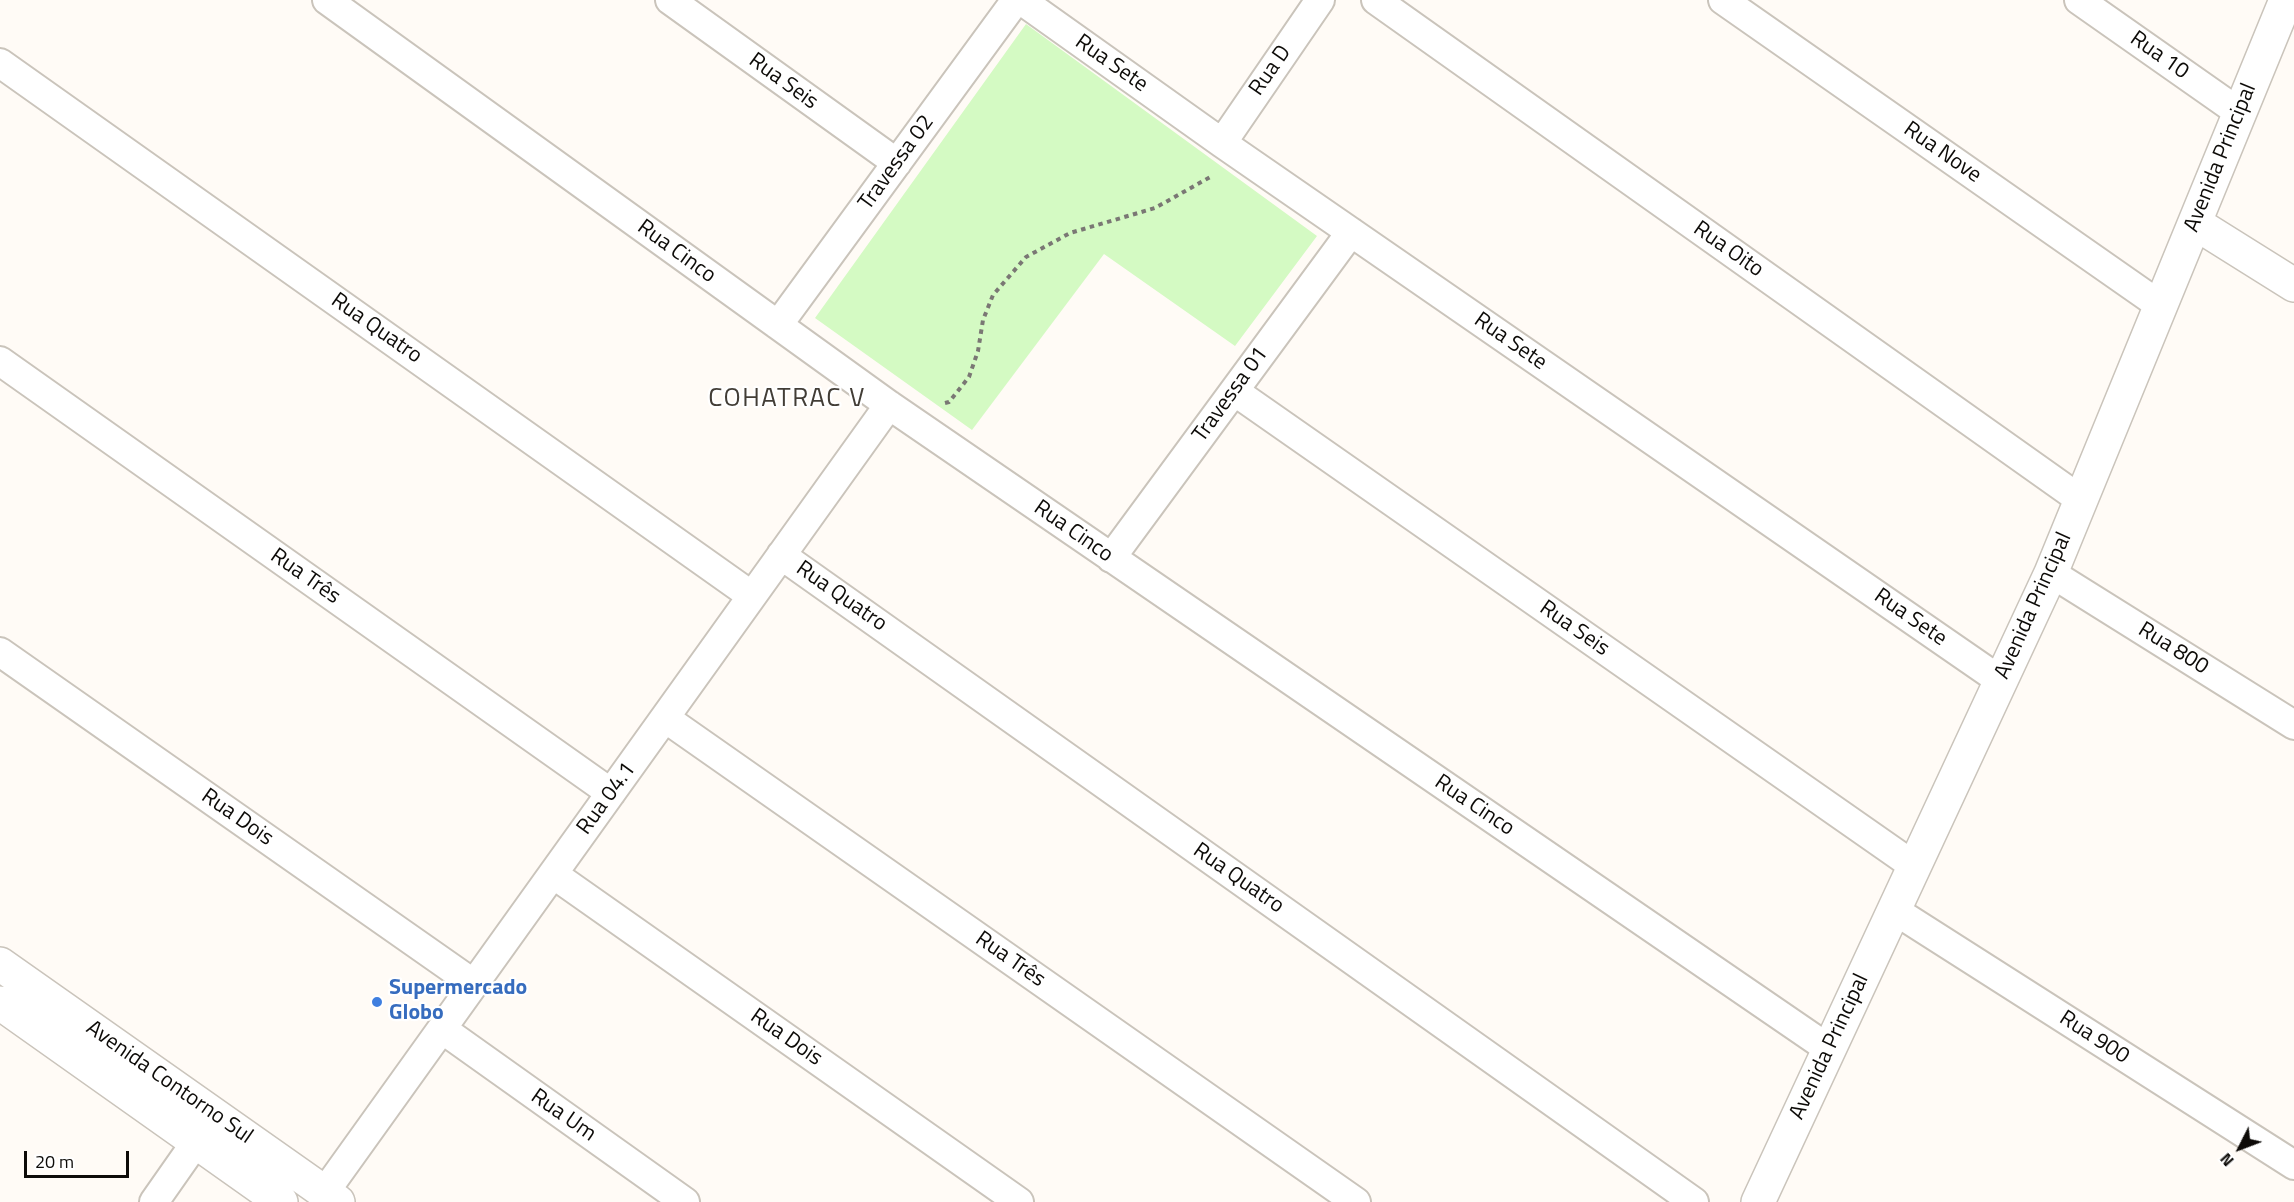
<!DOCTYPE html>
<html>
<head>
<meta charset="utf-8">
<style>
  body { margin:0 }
  #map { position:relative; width:2294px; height:1202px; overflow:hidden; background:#fffbf6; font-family:"Titillium Web",sans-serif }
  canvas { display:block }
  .north { position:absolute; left:2210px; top:1118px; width:60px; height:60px; -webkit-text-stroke:4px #fff; paint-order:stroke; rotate:228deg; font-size:16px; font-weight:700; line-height:24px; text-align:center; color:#0d0b08 }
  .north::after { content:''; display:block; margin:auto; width:21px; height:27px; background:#0d0b08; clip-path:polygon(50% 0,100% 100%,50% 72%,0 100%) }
  .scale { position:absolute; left:24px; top:1151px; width:105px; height:27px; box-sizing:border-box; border:3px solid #0d0b08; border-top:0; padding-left:8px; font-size:18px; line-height:21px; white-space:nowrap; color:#0d0b08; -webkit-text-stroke:4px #fff; paint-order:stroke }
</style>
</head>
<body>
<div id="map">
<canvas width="2294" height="1202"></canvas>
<div class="north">N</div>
<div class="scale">20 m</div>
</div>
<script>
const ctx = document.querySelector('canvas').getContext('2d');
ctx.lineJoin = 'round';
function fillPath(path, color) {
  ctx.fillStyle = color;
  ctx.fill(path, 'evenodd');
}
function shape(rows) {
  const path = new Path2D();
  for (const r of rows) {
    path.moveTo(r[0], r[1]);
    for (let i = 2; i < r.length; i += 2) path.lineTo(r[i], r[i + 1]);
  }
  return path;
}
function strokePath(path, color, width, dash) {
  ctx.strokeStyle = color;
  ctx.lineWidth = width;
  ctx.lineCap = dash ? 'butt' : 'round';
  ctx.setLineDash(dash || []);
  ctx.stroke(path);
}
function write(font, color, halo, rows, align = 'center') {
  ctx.font = font + ' "Titillium Web",sans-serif';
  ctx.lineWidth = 4.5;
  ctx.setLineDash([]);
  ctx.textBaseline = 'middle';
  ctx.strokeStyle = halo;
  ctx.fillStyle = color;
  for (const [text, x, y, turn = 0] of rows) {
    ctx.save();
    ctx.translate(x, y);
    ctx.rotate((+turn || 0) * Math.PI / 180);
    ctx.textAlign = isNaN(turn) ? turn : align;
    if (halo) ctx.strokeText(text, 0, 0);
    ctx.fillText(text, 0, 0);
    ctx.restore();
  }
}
fillPath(shape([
  [1026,24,1317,236,1235,346,1104,254,972,430,815,318]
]), '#d4fac3');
const street = shape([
  [327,0,889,405,1829,1049],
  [670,0,897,163],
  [1021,0,1222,143,2001,681],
  [1376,0,2081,500],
  [1723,0,2161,306],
  [2079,0,2240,113],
  [0,63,752,596],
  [1222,143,1320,0],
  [778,325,1016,0],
  [0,361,611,793],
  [1234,391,1914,866],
  [781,555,1694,1202],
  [1111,558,1351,232],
  [2051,573,2294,725],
  [0,652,474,984],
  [665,718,1356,1202],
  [553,874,1019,1202],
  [1894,910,2294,1165],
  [442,1029,685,1202],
  [324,1193,889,405],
  [154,1202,196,1142]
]);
const secondary = shape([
  [2195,223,2294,285],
  [0,964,338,1202],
  [0,1003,281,1202],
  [1758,1202,2051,573,2286,0]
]);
strokePath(street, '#cac4bb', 32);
strokePath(secondary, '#cac4bb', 36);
strokePath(shape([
  [945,403,949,402,969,377,978,351,983,320,993,295,1026,257,1070,233,1155,208,1212,176]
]), '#7a7774', 4, [4.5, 4.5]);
strokePath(street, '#fff', 28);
strokePath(secondary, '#fff', 33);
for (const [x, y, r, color] of [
  [377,1002,6,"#3f7fe0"]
]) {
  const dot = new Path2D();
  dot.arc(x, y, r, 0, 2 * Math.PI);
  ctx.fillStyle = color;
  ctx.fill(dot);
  strokePath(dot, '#fff', 2);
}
write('22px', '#0d0b08', '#fff', [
  ["Rua 10",2159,56,35],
  ["Rua Sete",1111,64,35],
  ["Rua D",1271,71,-55],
  ["Rua Seis",783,82,36],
  ["Rua Nove",1942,153,35],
  ["Avenida Principal",2221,158,-68],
  ["Travessa 02",897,163,-54],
  ["Rua Oito",1728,250,35],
  ["Rua Cinco",676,252,36],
  ["Rua Quatro",376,329,35],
  ["Rua Sete",1510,342,35],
  ["Travessa 01",1231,395,-54],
  ["Rua Cinco",1073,532,35],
  ["Rua Três",305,577,35],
  ["Rua Quatro",841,597,35],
  ["Avenida Principal",2034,606,-66],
  ["Rua Sete",1910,618,35],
  ["Rua Seis",1574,629,35],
  ["Rua 800",2173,649,32],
  ["Rua 04.1",607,799,-54],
  ["Rua Cinco",1474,806,34],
  ["Rua Dois",237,818,35],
  ["Rua Quatro",1238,879,35],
  ["Rua Três",1010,960,35],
  ["Rua Dois",786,1038,35],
  ["Rua 900",2094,1038,33],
  ["Avenida Principal",1830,1047,-65],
  ["Avenida Contorno Sul",169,1083,35],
  ["Rua Um",563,1116,35]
]);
write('bold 22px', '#366cbe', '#fff', [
  ["Supermercado",389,989],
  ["Globo",389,1014]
], 'left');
ctx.letterSpacing = '1.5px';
write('26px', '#423d36', '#fff', [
  ["COHATRAC V",787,400]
]);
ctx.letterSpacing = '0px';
</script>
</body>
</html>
